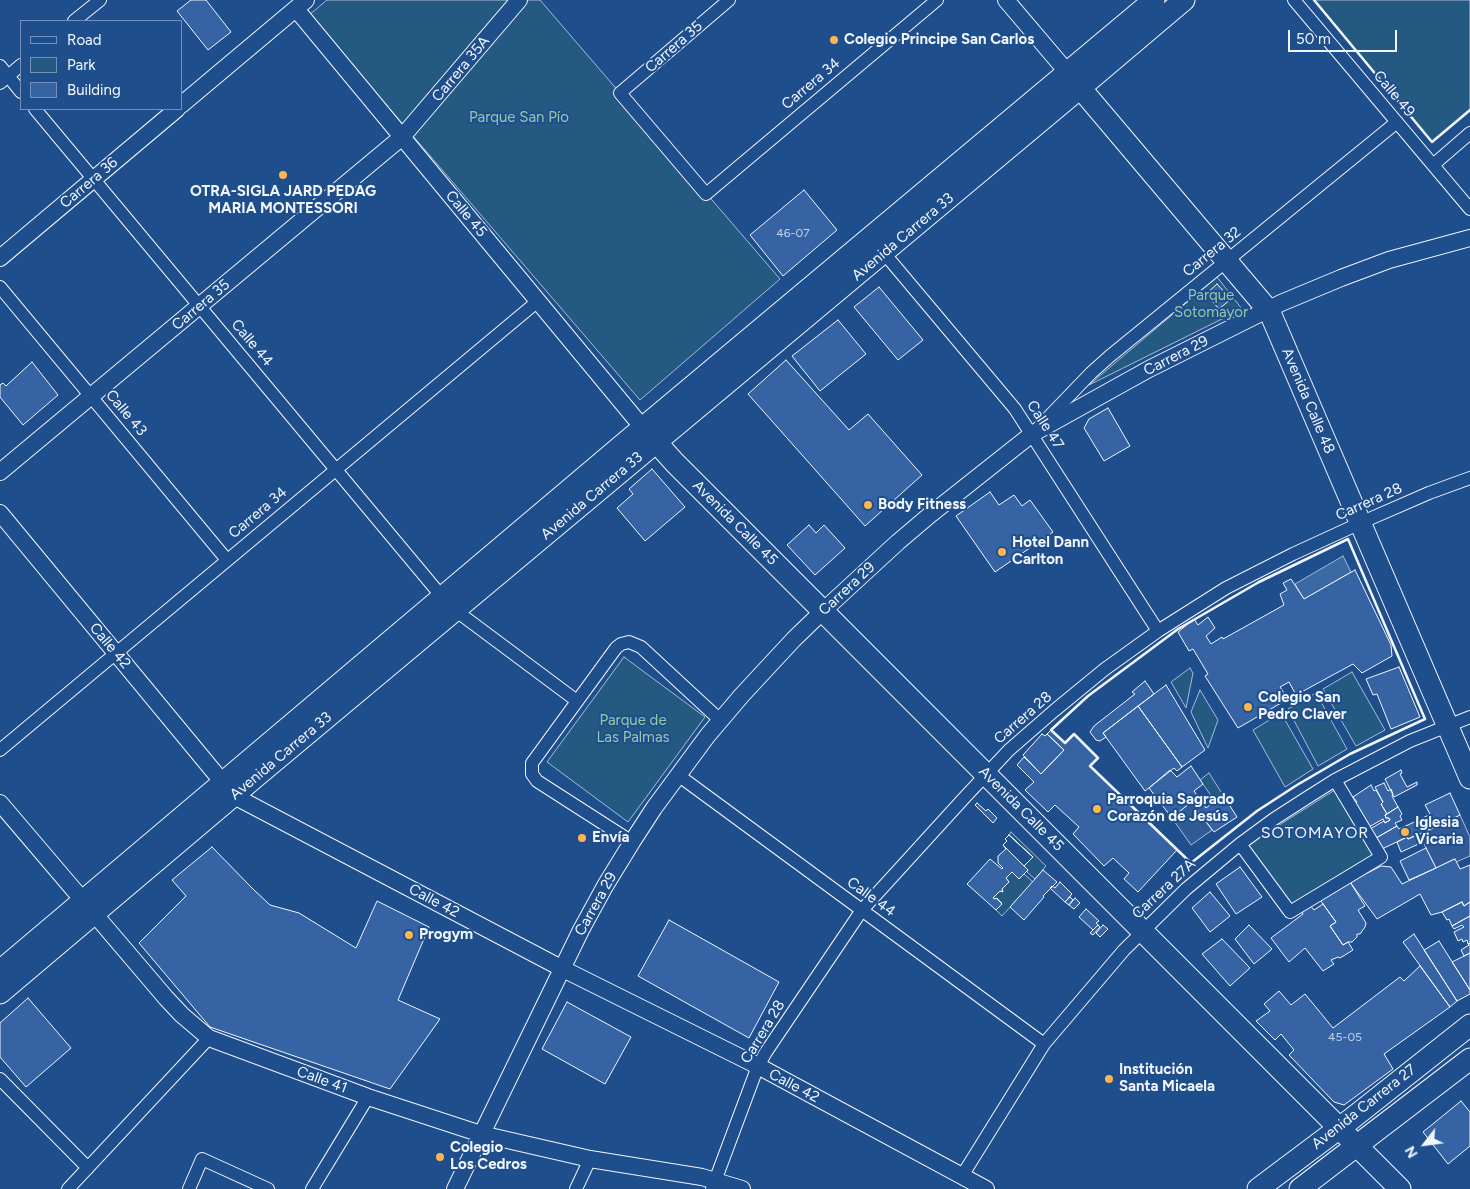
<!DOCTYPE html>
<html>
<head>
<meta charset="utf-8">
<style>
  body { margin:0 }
  #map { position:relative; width:1470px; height:1189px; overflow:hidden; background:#1f4e8c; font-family:Figtree,sans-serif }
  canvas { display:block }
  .legend { position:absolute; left:20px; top:20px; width:162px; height:90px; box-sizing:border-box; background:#1f4e8c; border:1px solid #7391ba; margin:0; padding:6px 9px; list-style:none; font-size:15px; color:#f2f6ff }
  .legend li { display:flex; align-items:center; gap:10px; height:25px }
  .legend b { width:25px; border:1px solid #7391ba }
  .north { position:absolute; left:1400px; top:1119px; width:50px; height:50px; -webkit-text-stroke:4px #1f4e8c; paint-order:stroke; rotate:240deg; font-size:14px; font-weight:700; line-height:20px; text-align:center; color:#f2f6ff }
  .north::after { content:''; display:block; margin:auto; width:18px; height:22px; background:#f2f6ff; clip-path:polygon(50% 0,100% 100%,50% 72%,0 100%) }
  .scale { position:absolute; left:1288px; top:30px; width:109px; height:22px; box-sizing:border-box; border:2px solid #f2f6ff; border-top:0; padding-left:6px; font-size:15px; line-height:18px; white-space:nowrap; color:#f2f6ff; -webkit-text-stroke:4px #1f4e8c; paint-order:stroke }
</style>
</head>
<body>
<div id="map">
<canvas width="1470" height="1189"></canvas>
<ul class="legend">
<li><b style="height:6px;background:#1f4e8c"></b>Road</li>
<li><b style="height:14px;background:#245a82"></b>Park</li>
<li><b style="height:14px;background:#3563a3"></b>Building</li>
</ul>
<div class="north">N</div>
<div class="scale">50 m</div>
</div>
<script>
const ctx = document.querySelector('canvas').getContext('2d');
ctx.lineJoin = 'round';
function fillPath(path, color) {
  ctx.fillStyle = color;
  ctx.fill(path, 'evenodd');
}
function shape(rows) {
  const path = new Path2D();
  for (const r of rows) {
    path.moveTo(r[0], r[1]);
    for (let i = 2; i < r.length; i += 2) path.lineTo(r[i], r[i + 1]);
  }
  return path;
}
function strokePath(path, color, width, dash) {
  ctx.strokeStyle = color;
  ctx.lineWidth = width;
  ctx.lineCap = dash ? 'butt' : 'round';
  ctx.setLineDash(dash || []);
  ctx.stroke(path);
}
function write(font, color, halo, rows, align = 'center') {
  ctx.font = font + ' Figtree,sans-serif';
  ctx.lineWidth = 4;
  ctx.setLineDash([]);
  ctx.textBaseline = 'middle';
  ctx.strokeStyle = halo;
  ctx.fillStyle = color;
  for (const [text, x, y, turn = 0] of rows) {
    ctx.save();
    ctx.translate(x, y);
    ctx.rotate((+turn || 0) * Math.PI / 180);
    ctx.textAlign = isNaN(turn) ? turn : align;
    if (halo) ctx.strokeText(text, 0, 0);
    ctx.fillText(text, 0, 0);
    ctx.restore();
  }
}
const green = shape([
  [327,0,540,0,780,279,640,400,309,15,327,0],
  [1314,0,1470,0,1470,110,1432,142,1314,0],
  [1217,277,1242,309,1089,385,1217,277],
  [624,657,705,717,628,822,547,762,624,657],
  [1190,668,1193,673,1186,708,1171,682,1190,668],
  [1352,672,1385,730,1356,746,1323,689,1352,672],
  [1200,690,1218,720,1208,748,1191,712,1200,690],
  [1316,693,1347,749,1318,766,1288,709,1316,693],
  [1281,713,1313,769,1285,787,1253,730,1281,713],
  [1209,773,1223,795,1215,801,1200,780,1209,773],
  [1338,788,1377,855,1290,908,1246,846,1338,788],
  [1011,832,1046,866,1035,879,1027,872,1028,870,1024,866,1033,857,1009,835,1011,832],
  [1012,872,1019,879,1024,874,1033,882,1002,916,996,910,1002,903,997,898,995,899,993,898,1000,891,1003,891,1002,889,1009,882,1006,878,1012,872]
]);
fillPath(green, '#245a82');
strokePath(green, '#a8bbd7', 1);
const parking = shape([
  [1191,802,1212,830,1191,845,1172,818,1191,802],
  [1460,815,1470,837,1470,856,1456,862,1454,859,1436,868,1419,834,1460,815]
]);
fillPath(parking, '#305b95');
strokePath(parking, '#a8bbd7', 1);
const water = shape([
  [1343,556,1351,572,1304,599,1295,584,1343,556]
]);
fillPath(water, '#3b69a3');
strokePath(water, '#a8bbd7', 1);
const building = shape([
  [191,0,206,0,231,32,208,50,177,11,191,0],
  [804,190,837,230,783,276,750,235,804,190],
  [1217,284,1231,299,1219,309,1206,294,1217,284],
  [879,287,923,340,898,360,854,307,879,287],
  [838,320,866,354,820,391,792,356,838,320],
  [786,360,849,430,868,414,922,475,865,526,748,394,786,360],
  [32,362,58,395,23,425,0,397,0,385,3,383,6,386,32,362],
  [1108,408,1130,446,1104,461,1084,428,1089,419,1108,408],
  [652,469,685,507,645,541,617,508,633,494,629,489,652,469],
  [990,492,999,505,1014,495,1022,506,1030,500,1053,532,995,572,956,516,990,492],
  [809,525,816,533,824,525,845,548,815,575,787,545,809,525],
  [1355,570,1391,645,1392,656,1362,673,1353,664,1296,695,1289,682,1280,687,1288,699,1238,728,1205,676,1208,674,1193,649,1189,651,1178,632,1194,619,1198,625,1208,617,1215,628,1206,636,1211,644,1222,637,1223,639,1284,605,1280,594,1287,590,1283,583,1291,579,1304,599,1355,570],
  [1399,667,1420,717,1391,729,1377,694,1373,695,1366,679,1399,667],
  [1145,681,1154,694,1103,733,1106,737,1100,741,1096,740,1090,732,1094,726,1135,694,1132,692,1145,681],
  [1166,685,1205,750,1182,767,1138,706,1166,685],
  [1138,706,1182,767,1177,771,1174,768,1145,791,1103,733,1138,706],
  [1051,730,1065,743,1074,734,1098,758,1090,766,1177,850,1138,892,1124,879,1129,873,1113,858,1104,866,1073,834,1079,827,1055,805,1048,812,1025,790,1034,782,1017,765,1024,757,1041,774,1064,750,1047,734,1051,730],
  [1042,734,1045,736,1047,734,1064,750,1041,774,1023,755,1042,734],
  [1191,766,1203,784,1194,791,1206,808,1223,795,1237,817,1214,832,1191,802,1172,818,1149,788,1170,770,1177,777,1191,766],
  [1401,770,1402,773,1400,774,1407,787,1417,782,1417,785,1394,797,1385,779,1401,770],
  [1384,783,1388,791,1391,789,1393,794,1392,796,1398,807,1387,814,1381,804,1383,802,1375,787,1384,783],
  [1371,785,1374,791,1376,790,1383,802,1381,804,1387,814,1385,815,1386,818,1389,818,1390,820,1385,823,1383,819,1367,828,1355,803,1357,802,1353,797,1371,785],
  [1450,793,1460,815,1429,830,1423,818,1430,814,1425,805,1450,793],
  [977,803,986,811,988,809,997,818,993,823,975,805,977,803],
  [1398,807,1402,814,1400,816,1402,820,1395,823,1397,826,1376,838,1370,829,1384,821,1385,823,1390,820,1389,818,1386,818,1385,815,1398,807],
  [1423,818,1429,830,1408,839,1407,837,1382,849,1376,838,1397,826,1399,829,1423,818],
  [1419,834,1423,842,1401,852,1397,842,1407,837,1408,839,1419,834],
  [1009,835,1033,857,1024,866,1028,870,1019,879,1012,872,1006,878,1009,882,1002,889,1003,892,1000,891,993,898,995,899,996,898,1002,904,996,910,967,884,990,859,1002,869,1003,868,998,863,998,856,1006,849,1003,845,1007,841,1005,839,1009,835],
  [1009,835,1033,857,1024,866,1003,845,1007,841,1005,839,1009,835],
  [212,847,253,889,270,905,299,913,356,948,377,901,429,927,398,1000,440,1019,390,1089,210,1027,139,943,186,896,172,880,212,847],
  [1426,848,1436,868,1409,880,1400,861,1426,848],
  [1455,859,1460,869,1470,865,1470,902,1464,906,1462,902,1442,912,1431,915,1420,894,1377,919,1350,882,1381,866,1391,867,1402,884,1455,859],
  [1240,867,1262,897,1236,914,1216,884,1240,867],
  [1043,870,1057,882,1043,896,1044,897,1024,920,1010,907,1043,870],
  [1060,882,1072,894,1065,902,1050,888,1052,886,1055,888,1060,882],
  [1350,882,1365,906,1358,910,1366,923,1365,927,1360,934,1357,934,1357,937,1352,942,1348,942,1343,945,1330,926,1336,922,1320,900,1350,882],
  [1210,892,1230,916,1210,932,1192,908,1210,892],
  [1070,897,1073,900,1069,905,1065,902,1070,897],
  [1075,898,1080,903,1074,909,1069,905,1075,898],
  [1462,902,1464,906,1470,902,1470,916,1452,926,1449,919,1447,920,1442,912,1462,902],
  [1323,904,1336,922,1330,926,1343,945,1348,942,1353,950,1340,958,1338,957,1331,960,1334,964,1323,971,1305,948,1289,962,1271,938,1303,914,1302,911,1310,905,1314,910,1323,904],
  [1086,909,1099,921,1096,923,1098,925,1093,930,1079,917,1086,909],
  [1470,916,1470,943,1468,944,1467,940,1463,942,1462,939,1458,941,1454,932,1464,927,1462,925,1454,929,1452,926,1470,916],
  [669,920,779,982,749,1038,638,976,669,920],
  [1098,925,1100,927,1093,935,1090,933,1098,925],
  [1103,925,1108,929,1100,937,1096,933,1103,925],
  [1249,925,1272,949,1254,964,1235,939,1249,925],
  [1414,934,1457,1001,1450,1007,1403,942,1414,934],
  [1222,939,1250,968,1230,986,1202,954,1222,939],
  [1439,941,1470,990,1470,994,1457,1001,1424,950,1439,941],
  [1470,943,1470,953,1464,956,1461,950,1469,945,1468,944,1470,943],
  [1470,953,1470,990,1452,962,1470,953],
  [1420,966,1450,1007,1384,1054,1393,1069,1344,1105,1334,1102,1289,1055,1294,1050,1281,1034,1275,1040,1256,1021,1270,1011,1264,1004,1279,991,1291,1005,1305,994,1333,1028,1400,977,1404,981,1420,966],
  [28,998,71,1048,26,1087,0,1057,0,1023,28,998],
  [567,1002,631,1037,605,1084,542,1049,567,1002],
  [1461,1101,1470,1112,1470,1146,1448,1164,1423,1132,1461,1101]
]);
fillPath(building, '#3563a3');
strokePath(building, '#f2f6ff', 1);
const minor = shape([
  [729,0,620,93,706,194,937,0],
  [1294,0,1470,209],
  [74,21,100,0],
  [0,66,21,92],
  [0,83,21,65],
  [35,109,443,598],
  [1433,165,1470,133],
  [884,253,1015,409,1158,631],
  [0,287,227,560],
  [1039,427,1091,373,1110,356,1397,122],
  [455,610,577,701],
  [0,750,538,301],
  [678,775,1044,1044],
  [632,842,537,781,532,774,532,763,535,759,616,648,621,644,629,642,641,647,720,720],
  [1240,844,1290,912,1381,857,1335,780],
  [0,1079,88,1168],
  [962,1176,1044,1044,1124,950,1186,889,1240,844,1274,819,1305,799,1335,780,1410,741,1470,717],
  [68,1189,209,1038],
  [189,1189,202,1159,268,1189],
  [312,1189,368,1097],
  [576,1189,590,1159],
  [712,1189,758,1066,766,1052,862,910,965,797,1009,750,1055,710,1105,669,1158,631,1226,588,1293,554,1367,520,1429,493,1470,478]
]);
const tertiary = shape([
  [1006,0,1068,73],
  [296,9,643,428],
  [181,105,306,0],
  [0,258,177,109],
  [0,472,402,137,519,0],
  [0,513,234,796,563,969,758,1066,986,1189],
  [0,803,166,998,182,1015,209,1038,368,1097,481,1134,590,1159,702,1177,742,1189],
  [455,1189,581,930,605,886,632,842,654,808,708,735,742,695,794,639,823,611,898,542,931,514,1032,434,1149,369,1281,303,1341,278,1389,260,1470,238]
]);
const primary = shape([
  [1071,77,1263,304,1271,315,1470,778],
  [647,432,675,463,1400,1189],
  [0,971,627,441,1154,0],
  [0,993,259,774,1080,88,1184,0]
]);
const trunk = shape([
  [1258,1189,1350,1120,1470,1025],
  [1300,1189,1470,1059]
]);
strokePath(minor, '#f2f6ff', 14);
strokePath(tertiary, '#f2f6ff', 18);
strokePath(primary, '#f2f6ff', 23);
strokePath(trunk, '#f2f6ff', 23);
strokePath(minor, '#1f4e8c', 12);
strokePath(tertiary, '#1f4e8c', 16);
strokePath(primary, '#1f4e8c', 21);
strokePath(trunk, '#1f4e8c', 21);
strokePath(shape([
  [1314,0,1432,142,1470,110],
  [1348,539,1425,719,1350,754,1297,785,1257,811,1191,863,1090,766,1098,758,1074,734,1065,743,1051,730,1088,696,1178,629,1259,582,1348,539]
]), '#f2f6ff', 2.5);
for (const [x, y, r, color] of [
  [834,40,5,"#ffb74d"],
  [283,175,5,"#ffb74d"],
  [868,505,5,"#ffb74d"],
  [1002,552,5,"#ffb74d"],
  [1248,707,5,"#ffb74d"],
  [1097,809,5,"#ffb74d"],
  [1405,832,5,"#ffb74d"],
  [582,838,5,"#ffb74d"],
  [409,935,5,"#ffb74d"],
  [1109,1079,5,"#ffb74d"],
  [440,1157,5,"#ffb74d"]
]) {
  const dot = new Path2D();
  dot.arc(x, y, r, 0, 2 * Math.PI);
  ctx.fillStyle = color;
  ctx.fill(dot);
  strokePath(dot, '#1f4e8c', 2);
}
write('12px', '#c3d1e8', null, [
  ["46-07",793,233],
  ["45-05",1345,1037]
]);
write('bold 15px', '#f2f6ff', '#1f4e8c', [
  ["Colegio Principe San Carlos",844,40],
  ["OTRA-SIGLA JARD PEDAG",283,192,"center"],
  ["MARIA MONTESSORI",283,209,"center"],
  ["Body Fitness",878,505],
  ["Hotel Dann",1012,543],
  ["Carlton",1012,560],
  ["Colegio San",1258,698],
  ["Pedro Claver",1258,715],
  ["Parroquia Sagrado",1107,800],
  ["Corazón de Jesús",1107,817],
  ["Iglesia",1415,823],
  ["Vicaria",1415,840],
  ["Envía",592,838],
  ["Progym",419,935],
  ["Institución",1119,1070],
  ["Santa Micaela",1119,1087],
  ["Colegio",450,1148],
  ["Los Cedros",450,1165]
], 'left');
write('15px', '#f2f6ff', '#1f4e8c', [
  ["Carrera 35",674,47,-41],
  ["Carrera 35A",461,69,-50],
  ["Carrera 34",811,84,-40],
  ["Calle 49",1394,94,50],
  ["Carrera 36",89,183,-40],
  ["Calle 45",466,214,50],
  ["Avenida Carrera 33",903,237,-40],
  ["Carrera 32",1212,252,-39],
  ["Carrera 35",201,305,-40],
  ["Calle 44",252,343,50],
  ["Carrera 29",1176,356,-27],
  ["Avenida Calle 48",1308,401,67],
  ["Calle 43",126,413,50],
  ["Calle 47",1045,425,57],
  ["Avenida Carrera 33",592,496,-40],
  ["Carrera 28",1369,502,-24],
  ["Carrera 34",258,513,-40],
  ["Avenida Calle 45",735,523,45],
  ["Carrera 29",847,589,-43],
  ["Calle 42",110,646,50],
  ["Carrera 28",1023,718,-41],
  ["Avenida Carrera 33",281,756,-40],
  ["Avenida Calle 45",1021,809,45],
  ["Carrera 27A",1164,889,-43],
  ["Calle 44",871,897,36],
  ["Calle 42",434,901,28],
  ["Carrera 29",596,904,-61],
  ["Carrera 28",763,1032,-59],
  ["Calle 41",322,1080,20],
  ["Calle 42",794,1086,28],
  ["Avenida Carrera 27",1364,1107,-38]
]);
write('15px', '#97c8a6', '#1f4e8c', [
  ["Parque San Pío",519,118],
  ["Parque",1211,296],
  ["Sotomayor",1211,313],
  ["Parque de",633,721],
  ["Las Palmas",633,738]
]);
ctx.letterSpacing = '1px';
write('16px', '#f2f6ff', '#1f4e8c', [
  ["SOTOMAYOR",1315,833]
]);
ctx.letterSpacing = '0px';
</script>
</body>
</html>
